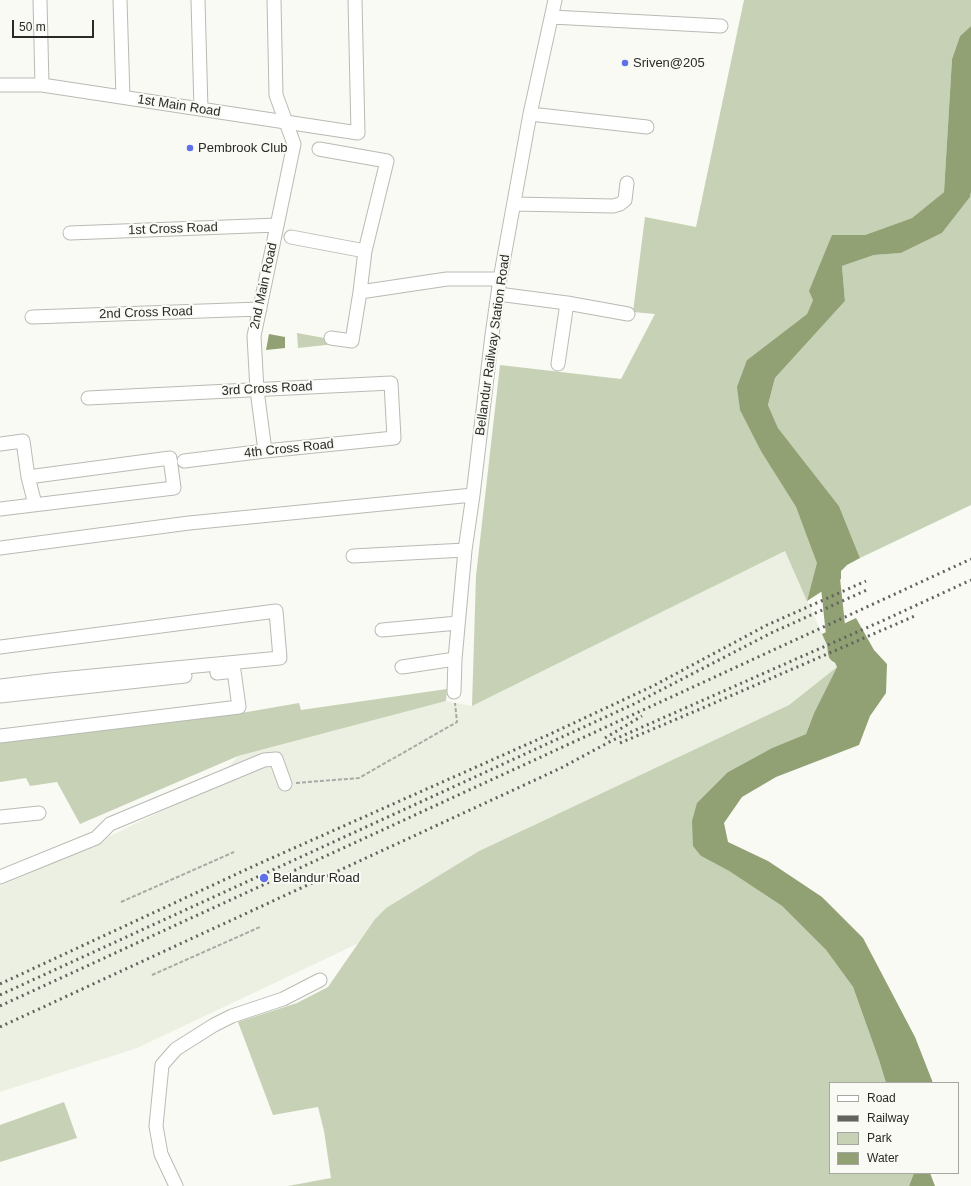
<!DOCTYPE html>
<html>
<head>
<meta charset="utf-8">
<style>
  body { margin:0 }
  #map { position:relative; width:971px; height:1186px; overflow:hidden; background:#f8faf3; font-family:Helvetica,sans-serif }
  canvas { display:block }
  .legend { position:absolute; left:829px; top:1082px; width:130px; height:92px; box-sizing:border-box; background:#f8faf3; border:1px solid #a6a7a2; margin:0; padding:5px 7px; list-style:none; font-size:12px; color:#2a2a28 }
  .legend li { display:flex; align-items:center; gap:8px; height:20px }
  .legend b { width:20px; border:1px solid #a6a7a2 }
  .scale { position:absolute; left:12px; top:20px; width:82px; height:18px; box-sizing:border-box; border:2px solid #2a2a28; border-top:0; padding-left:5px; font-size:12px; line-height:14px; white-space:nowrap; color:#2a2a28; -webkit-text-stroke:3px #f8faf3; paint-order:stroke }
</style>
</head>
<body>
<div id="map">
<canvas width="971" height="1186"></canvas>
<ul class="legend">
<li><b style="height:5px;background:#fff"></b>Road</li>
<li><b style="height:5px;background:#62625f"></b>Railway</li>
<li><b style="height:11px;background:#c7d1b5"></b>Park</li>
<li><b style="height:11px;background:#91a174"></b>Water</li>
</ul>
<div class="scale">50 m</div>
</div>
<script>
const ctx = document.querySelector('canvas').getContext('2d');
ctx.lineJoin = 'round';
function fillPath(path, color) {
  ctx.fillStyle = color;
  ctx.fill(path, 'evenodd');
}
function shape(rows) {
  const path = new Path2D();
  for (const r of rows) {
    path.moveTo(r[0], r[1]);
    for (let i = 2; i < r.length; i += 2) path.lineTo(r[i], r[i + 1]);
  }
  return path;
}
function strokePath(path, color, width, dash) {
  ctx.strokeStyle = color;
  ctx.lineWidth = width;
  ctx.lineCap = dash ? 'butt' : 'round';
  ctx.setLineDash(dash || []);
  ctx.stroke(path);
}
function write(font, color, halo, rows, align = 'center') {
  ctx.font = font + ' Helvetica,sans-serif';
  ctx.lineWidth = 4;
  ctx.setLineDash([]);
  ctx.textBaseline = 'middle';
  ctx.strokeStyle = halo;
  ctx.fillStyle = color;
  for (const [text, x, y, turn = 0] of rows) {
    ctx.save();
    ctx.translate(x, y);
    ctx.rotate((+turn || 0) * Math.PI / 180);
    ctx.textAlign = isNaN(turn) ? turn : align;
    if (halo) ctx.strokeText(text, 0, 0);
    ctx.fillText(text, 0, 0);
    ctx.restore();
  }
}
fillPath(shape([
  [785,551,837,667,789,705,479,851,386,908,375,919,359,943,137,1048,0,1092,0,886,65,858,211,787,238,756,446,701,472,706]
]), '#ebf0e2');
fillPath(shape([
  [744,0,971,0,971,26,960,36,952,59,944,192,912,218,865,235,832,235,813,300,807,314,747,360,762,453,796,507,818,563,807,601,785,551,472,706,476,576,500,365,621,379,655,314,633,312,645,217,696,227],
  [971,192,971,505,860,558,839,506,778,428,768,405,775,378,845,301,842,266,874,255,901,253,942,233,970,197],
  [297,333,335,340,335,344,298,348],
  [837,667,814,713,806,734,772,748,728,772,701,856,729,871,782,906,826,950,853,987,879,1060,886,1083,830,1083,830,1173,914,1173,909,1186,288,1186,331,1178,324,1131,318,1107,273,1115,238,1022,297,1003,328,987,375,919,386,908,479,851,789,705],
  [447,689,446,701,238,756,80,824,57,782,30,786,26,778,0,782,0,743,247,712,299,703,301,710],
  [64,1102,77,1138,0,1162,0,1125]
]), '#c7d1b5');
fillPath(shape([
  [971,26,971,192,970,197,942,233,901,253,874,255,842,266,845,301,775,378,768,405,778,428,839,506,860,558,847,565,841,571,841,579,807,601,817,563,796,507,762,453,740,410,737,387,747,360,807,314,813,300,809,291,832,235,865,235,912,218,944,192,952,59,960,36],
  [269,334,285,337,285,348,266,350],
  [856,618,874,650,887,664,886,693,870,716,859,745,776,777,742,797,724,823,728,842,768,861,822,897,863,938,915,1037,933,1083,886,1083,879,1060,853,987,826,950,782,906,729,871,701,856,693,846,692,821,697,803,728,772,772,748,806,734,814,713,837,667,822,634],
  [914,1173,930,1173,935,1186,909,1186]
]), '#91a174');
strokePath(shape([
  [828,560,838,653]
]), '#91a174', 20);
const minor = shape([
  [40,0,42,85],
  [120,0,123,97],
  [198,0,201,109],
  [552,17,721,26],
  [0,85,42,85,358,133,355,0],
  [530,114,647,127],
  [319,149,387,161,365,251,360,292,447,279,500,279],
  [514,204,613,206,620,204,625,200,627,183],
  [70,233,277,225],
  [291,237,365,251],
  [498,294,567,303,628,314],
  [32,317,260,309],
  [331,338,352,341,360,292],
  [558,364,567,303],
  [88,398,391,383,394,438,265,451,184,461],
  [0,444,23,441,28,477,170,458,174,488,0,509],
  [265,451,257,390,254,336,294,144,276,95,274,0],
  [28,477,35,504],
  [0,548,189,523,473,495],
  [353,556,465,550],
  [382,630,458,623],
  [0,647,276,611,280,658,50,680,0,686],
  [402,667,455,659],
  [454,692,455,659,465,550,473,495,492,335,500,279,530,114,555,0],
  [0,696,185,676],
  [0,736,239,707,234,671,217,673],
  [0,817,39,813],
  [0,877,96,838,110,824,264,760,276,759,285,784],
  [176,1186,161,1154,156,1126,162,1065,176,1049,214,1025,232,1016,283,999,320,980]
]);
strokePath(minor, '#b8bbb4', 15);
strokePath(shape([
  [296,783,359,778,457,722,455,703],
  [121,902,234,852],
  [152,975,260,927]
]), '#a8a9a4', 2, [4, 2]);
strokePath(minor, '#fff', 13);
strokePath(shape([
  [605,738,642,716],
  [620,743,698,710,917,615],
  [0,984,256,865,548,735,653,686,767,625,866,581],
  [0,995,634,704,771,633,869,589],
  [0,1006,971,559],
  [0,1027,561,768,613,740,882,621,971,580]
]), '#62625f', 3, [2, 4]);
for (const [x, y, r, color] of [
  [625,63,4,"#5f6fe7"],
  [190,148,4,"#5f6fe7"],
  [264,878,5,"#5f6fe7"]
]) {
  const dot = new Path2D();
  dot.arc(x, y, r, 0, 2 * Math.PI);
  ctx.fillStyle = color;
  ctx.fill(dot);
  strokePath(dot, '#f8faf3', 1.5);
}
write('13px', '#2a2a28', '#f8faf3', [
  ["Sriven@205",633,63],
  ["Pembrook Club",198,148],
  ["Belandur Road",273,878]
], 'left');
write('13px', '#2a2a28', '#f8faf3', [
  ["1st Main Road",179,106,9],
  ["1st Cross Road",173,229,-2],
  ["2nd Main Road",264,286,-78],
  ["2nd Cross Road",146,313,-2],
  ["Bellandur Railway Station Road",493,345,-82],
  ["3rd Cross Road",267,389,-3],
  ["4th Cross Road",289,449,-6]
]);
</script>
</body>
</html>
